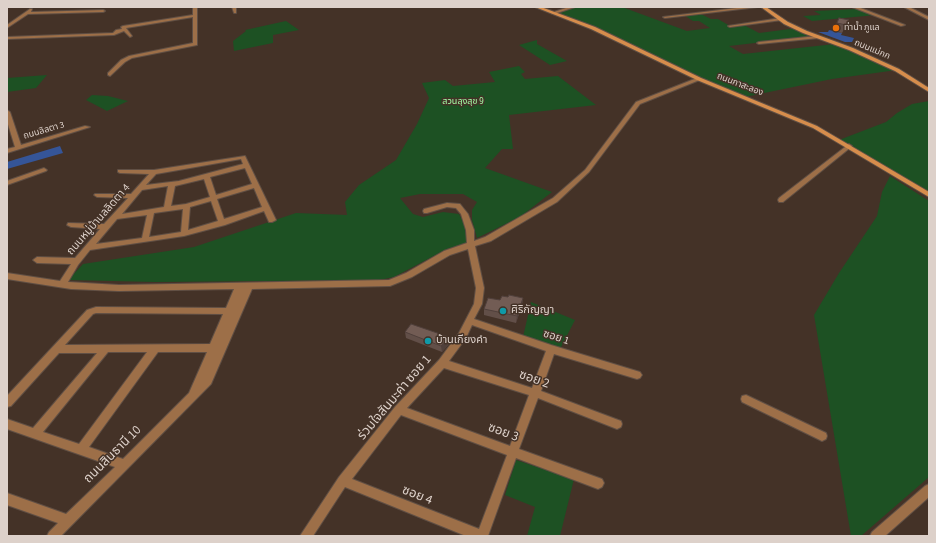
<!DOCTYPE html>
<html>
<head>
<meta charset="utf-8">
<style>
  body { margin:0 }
  #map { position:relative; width:936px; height:543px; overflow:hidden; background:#443227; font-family:"Source Sans 3",sans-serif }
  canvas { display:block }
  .frame { position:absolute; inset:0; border:8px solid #ddd1ca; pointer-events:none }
</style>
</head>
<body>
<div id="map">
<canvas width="936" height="543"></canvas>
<div class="frame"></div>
</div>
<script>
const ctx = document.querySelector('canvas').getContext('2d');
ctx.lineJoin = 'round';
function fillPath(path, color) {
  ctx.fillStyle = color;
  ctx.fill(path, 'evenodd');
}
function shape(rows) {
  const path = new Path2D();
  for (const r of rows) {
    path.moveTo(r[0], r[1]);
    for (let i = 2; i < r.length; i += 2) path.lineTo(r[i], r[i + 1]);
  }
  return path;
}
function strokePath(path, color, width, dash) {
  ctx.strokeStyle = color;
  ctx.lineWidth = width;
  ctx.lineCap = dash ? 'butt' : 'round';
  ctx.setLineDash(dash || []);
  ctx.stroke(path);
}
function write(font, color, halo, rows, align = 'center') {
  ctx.font = font + ' "Source Sans 3","Noto Sans Thai",sans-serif';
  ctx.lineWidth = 3;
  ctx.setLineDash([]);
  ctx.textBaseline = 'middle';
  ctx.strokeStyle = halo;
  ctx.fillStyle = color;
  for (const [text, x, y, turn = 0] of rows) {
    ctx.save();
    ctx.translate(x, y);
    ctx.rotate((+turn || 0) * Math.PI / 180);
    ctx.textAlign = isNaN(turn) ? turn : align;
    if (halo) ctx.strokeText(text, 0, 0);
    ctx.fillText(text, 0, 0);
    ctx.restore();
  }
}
fillPath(shape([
  [573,7,622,7,687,31,710,28,699,21,693,21,684,15,699,13,711,19,718,19,730,26,742,24,759,33,798,28,815,36,729,46,743,54,835,44,897,70,832,79,745,97,699,79,645,53,553,13],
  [859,9,876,15,812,21,803,16,821,15,814,11],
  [286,21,299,30,273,35,273,43,234,51,233,41,246,31,245,30],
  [537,40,537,44,567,61,550,65,519,45],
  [519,66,525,72,521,74,525,79,558,76,596,105,509,115,513,149,502,149,485,168,552,192,520,217,477,238,472,220,472,210,477,202,463,194,420,194,400,198,413,214,423,217,443,212,459,214,465,225,467,243,447,249,394,277,379,280,155,282,68,280,83,264,194,247,296,213,347,215,345,202,359,185,396,160,417,124,429,98,422,83,445,80,453,86,495,82,489,72],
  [47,75,36,88,7,92,7,78],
  [92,95,108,96,128,101,107,111,86,100],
  [929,101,929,195,839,140,886,122,897,113,912,104],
  [890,176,929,201,929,477,861,536,851,536,814,315,839,273,877,216,882,192],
  [531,302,575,320,560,349,523,337],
  [516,460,574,479,560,536,527,536,535,507,505,495]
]), '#1d5123');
fillPath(shape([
  [829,30,842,33,841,35,854,38,852,42,845,42,818,32,828,32],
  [60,146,63,153,7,169,7,162]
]), '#355598');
const street = shape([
  [193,7,197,7,197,45,132,58,125,62,110,76,108,75,108,73,121,60,129,56,193,43,193,17,126,28,132,36,130,37,124,31,114,35,7,39,7,37,113,33,116,30,122,29,121,27,123,26,193,15,193,7],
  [232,7,236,7,236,13,234,13,232,7],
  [569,7,575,7,554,14,551,13,569,7],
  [745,7,758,7,665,18,663,17,745,7],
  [852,7,858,7,905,25,901,26,852,7],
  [904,7,909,7,929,17,929,20,904,7],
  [30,9,32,9,31,12,103,10,105,11,103,12,28,14,7,28,7,25,30,9],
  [781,18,783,19,782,20,730,27,728,26,781,18],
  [817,36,819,37,819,38,759,44,757,43,759,42,817,36],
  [697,78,702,79,640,104,589,172,557,202,491,241,475,246,484,288,482,304,474,319,551,345,640,372,642,375,640,378,637,379,554,354,541,391,621,421,622,424,621,427,617,429,538,398,519,449,602,479,604,483,602,487,598,489,516,458,488,536,466,536,345,487,313,536,300,536,339,477,395,407,439,360,459,333,474,304,476,288,468,249,450,255,412,277,390,286,252,289,211,384,61,536,47,536,49,532,58,523,7,505,7,493,66,514,115,467,7,429,7,419,33,428,97,353,59,353,11,406,7,407,7,396,87,310,96,307,226,308,234,289,119,291,71,289,7,279,7,273,60,281,71,264,37,263,33,260,37,257,75,258,100,229,71,227,67,225,68,223,104,224,128,198,97,197,94,195,95,194,131,194,149,174,120,173,118,172,118,170,154,170,245,156,276,220,272,222,269,222,264,211,225,225,184,236,90,250,78,265,68,282,119,285,389,280,406,273,444,251,467,243,466,230,461,214,456,208,447,207,427,213,424,213,423,211,424,209,447,203,460,204,468,214,474,230,474,241,485,237,553,198,585,170,636,102,697,78],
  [241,159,243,164,179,181,146,185,156,174,241,159],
  [245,168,252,184,216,195,210,177,245,168],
  [204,179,210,197,186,204,171,206,175,186,204,179],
  [168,186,164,207,122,214,142,190,168,186],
  [254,188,262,207,224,219,217,199,254,188],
  [211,201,218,221,188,230,190,207,211,201],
  [183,209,181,232,149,237,154,213,183,209],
  [147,215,142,238,96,244,117,219,147,215],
  [96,313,223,314,210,344,65,345,93,314,96,313],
  [472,325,546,351,532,388,449,361,466,338,472,325],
  [108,352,147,352,79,444,43,432,108,352],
  [158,352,207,352,189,393,123,459,89,447,158,352],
  [444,368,529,395,510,446,407,408,444,368],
  [401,415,507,455,479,529,352,479,401,415],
  [7,110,10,112,21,145,85,126,90,127,7,153,7,149,15,147,7,121,7,110],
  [849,144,852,146,851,147,783,202,779,202,778,200,779,198,849,144],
  [44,168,47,170,46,171,7,185,7,181,44,168],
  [746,395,826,433,827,436,826,439,822,441,818,439,742,402,741,399,742,396,746,395],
  [929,484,929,497,885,536,870,536,872,532,925,486,929,484]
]);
const secondary = shape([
  [535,7,541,7,595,27,701,78,817,126,929,192,929,197,813,128,697,80,591,29,535,7],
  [761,7,766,7,788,22,807,31,853,48,899,69,929,88,929,92,895,71,849,50,803,33,784,24,761,7]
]);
strokePath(street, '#604f44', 2);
strokePath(secondary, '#604f44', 2);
fillPath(street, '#9d6f48');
fillPath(secondary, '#d68d4c');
fillPath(shape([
  [839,18,849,20,842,33,833,31],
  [508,297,523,298,522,305,516,323,484,315,484,309,500,300],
  [405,332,449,344,442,352,406,338]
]), '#624f48');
fillPath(shape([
  [523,298,522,305,516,323,517,316],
  [449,337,449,344,442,352,441,346]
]), '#50403b');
const building = shape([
  [839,18,849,20,846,25,837,23,839,18],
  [509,295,523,298,517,316,484,309,488,298,500,300,502,296,508,297,509,295],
  [411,324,449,337,441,346,405,332,411,324]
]);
fillPath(building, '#725c54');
strokePath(building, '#50403b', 1);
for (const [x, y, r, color] of [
  [836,28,4,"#e8710a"],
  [503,311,4,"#0f9aa8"],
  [428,341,4,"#0f9aa8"]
]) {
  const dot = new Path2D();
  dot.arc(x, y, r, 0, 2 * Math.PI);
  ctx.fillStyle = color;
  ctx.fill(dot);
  strokePath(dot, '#443227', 1.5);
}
write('9px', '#ddd1ca', '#443227', [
  ["ท่าน้ำ ภูแล",844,28]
], 'left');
write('9px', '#ddd1ca', '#443227', [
  ["ถนนแม่กก",872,50,23],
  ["ถนนกาสะลอง",740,85,21],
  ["ถนนลิลตา 3",44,131,-16]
]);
write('9px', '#a1fda5', '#443227', [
  ["สวนลุงสุข 9",463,102]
]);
write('11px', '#ddd1ca', '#443227', [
  ["ถนนหมู่บ้านลลิตตา 4",99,220,-49],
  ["ซอย 1",556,338,18]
]);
write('11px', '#ddd1ca', '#443227', [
  ["ศิริกัญญา",511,311],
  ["บ้านเกียงคำ",436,341]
], 'left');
write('13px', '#ddd1ca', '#443227', [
  ["ซอย 2",534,380,19],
  ["ร่วมใจสันมะค่า ซอย 1",395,398,-50],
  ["ซอย 3",503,433,20],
  ["ถนนสินธานี 10",113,455,-45],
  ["ซอย 4",417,496,22]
]);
</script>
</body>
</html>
